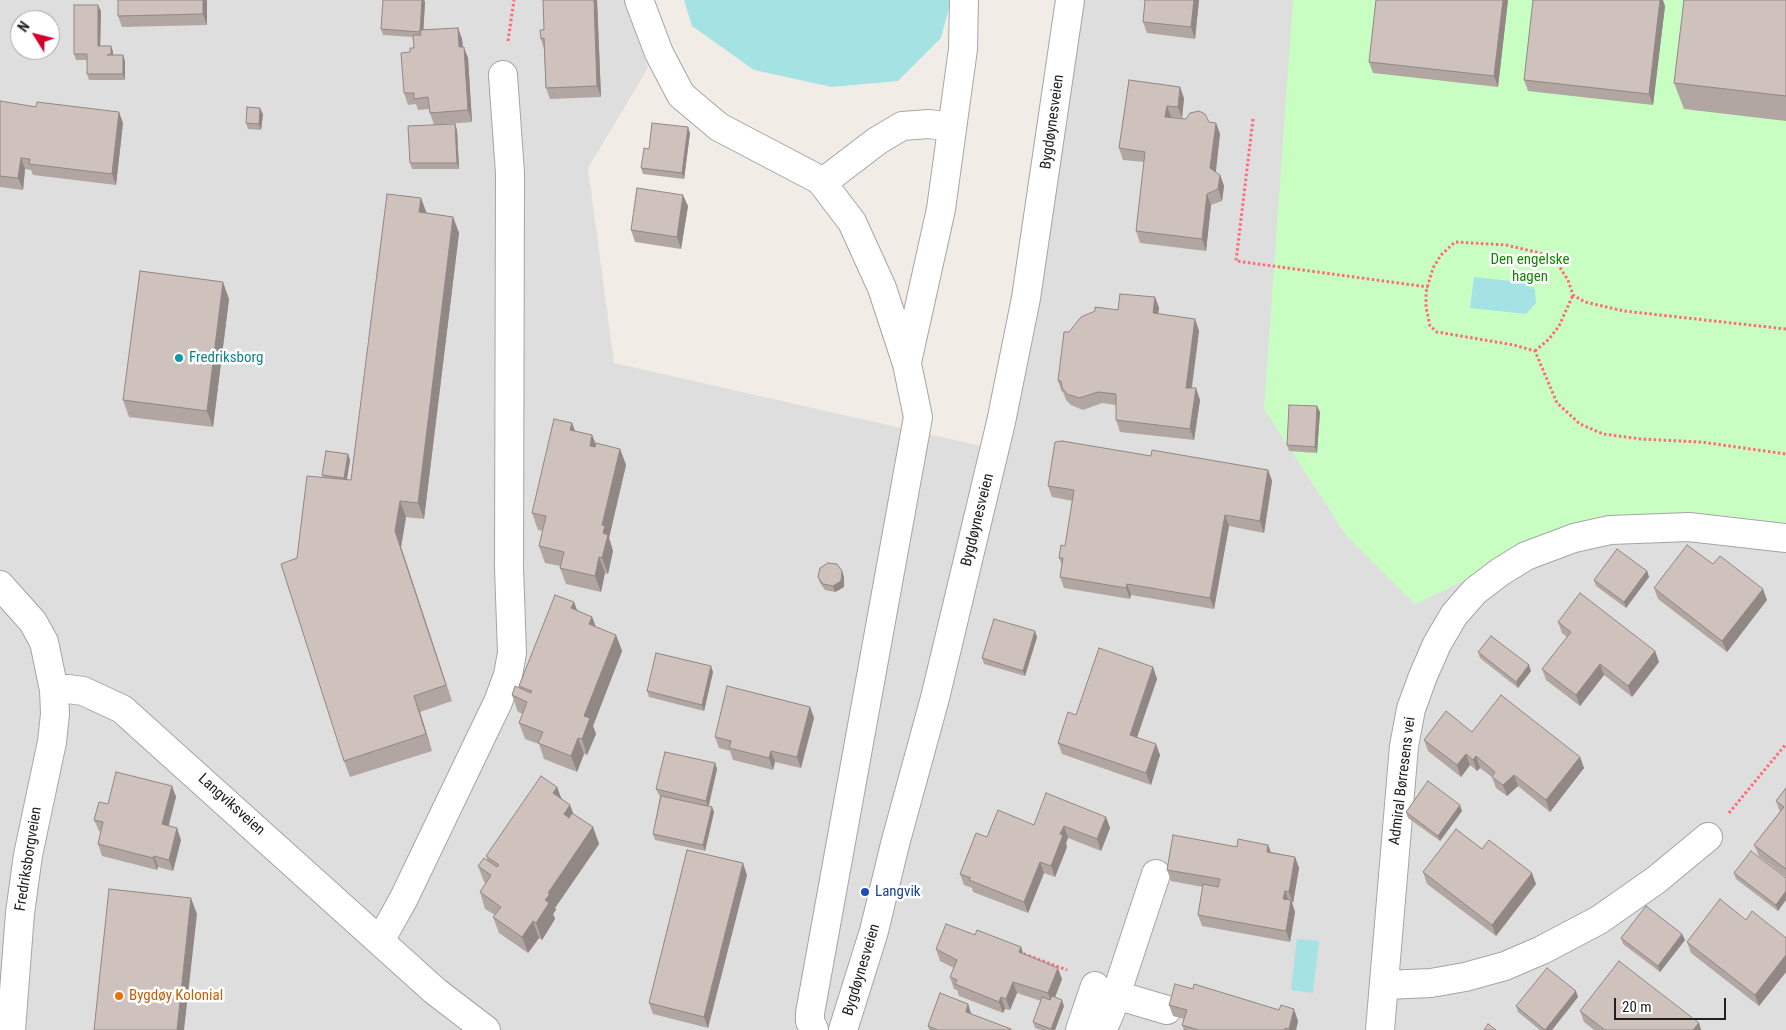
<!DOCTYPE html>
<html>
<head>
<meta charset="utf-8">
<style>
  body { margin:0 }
  #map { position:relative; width:1786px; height:1030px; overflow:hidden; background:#f2ece7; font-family:"Roboto Condensed",sans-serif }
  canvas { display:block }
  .north { position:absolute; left:10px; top:10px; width:50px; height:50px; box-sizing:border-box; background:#fff; border:1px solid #a6a6a6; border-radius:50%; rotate:306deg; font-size:14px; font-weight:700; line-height:20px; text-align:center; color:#212121 }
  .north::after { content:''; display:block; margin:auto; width:18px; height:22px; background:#d2002b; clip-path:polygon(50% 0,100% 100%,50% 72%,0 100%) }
  .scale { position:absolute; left:1614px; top:998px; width:112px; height:22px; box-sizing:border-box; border:2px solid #212121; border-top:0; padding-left:6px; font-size:15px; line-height:18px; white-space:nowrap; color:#212121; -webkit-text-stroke:4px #fff; paint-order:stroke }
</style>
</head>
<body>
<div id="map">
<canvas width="1786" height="1030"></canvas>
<div class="north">N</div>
<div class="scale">20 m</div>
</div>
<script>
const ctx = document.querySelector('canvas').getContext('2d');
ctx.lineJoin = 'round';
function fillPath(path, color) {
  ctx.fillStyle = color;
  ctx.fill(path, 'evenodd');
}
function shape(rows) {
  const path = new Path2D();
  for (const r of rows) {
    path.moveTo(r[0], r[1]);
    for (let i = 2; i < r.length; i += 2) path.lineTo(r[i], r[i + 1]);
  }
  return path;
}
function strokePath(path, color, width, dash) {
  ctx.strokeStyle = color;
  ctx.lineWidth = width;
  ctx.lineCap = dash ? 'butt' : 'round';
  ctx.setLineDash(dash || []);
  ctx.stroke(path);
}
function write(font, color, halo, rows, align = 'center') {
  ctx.font = font + ' "Roboto Condensed",sans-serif';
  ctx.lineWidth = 5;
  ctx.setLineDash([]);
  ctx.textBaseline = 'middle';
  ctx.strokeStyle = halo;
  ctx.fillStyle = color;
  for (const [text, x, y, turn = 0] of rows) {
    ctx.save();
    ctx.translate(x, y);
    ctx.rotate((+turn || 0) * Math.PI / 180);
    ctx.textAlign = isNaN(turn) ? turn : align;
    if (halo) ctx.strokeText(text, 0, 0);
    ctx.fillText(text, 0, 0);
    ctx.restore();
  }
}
fillPath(shape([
  [0,0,626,0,648,68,588,168,614,363,1003,451,1079,0,1786,0,1786,1030,0,1030],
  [20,20,50,20,50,50,20,50]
]), '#dfdede');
fillPath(shape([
  [1293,0,1786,0,1786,531,1591,521,1415,604,1346,535,1264,409]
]), '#c9fec2');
fillPath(shape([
  [684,0,951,0,941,38,898,81,832,87,754,70,692,26],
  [1474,277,1529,283,1535,290,1536,303,1526,314,1470,308],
  [1297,939,1319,941,1313,993,1291,990]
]), '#a4e2e3');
const minor = shape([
  [639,0,659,53,681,95,719,127,820,180,852,222,882,288,907,364,918,417,810,1013,810,1021,814,1030],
  [822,183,877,141,902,126,929,124,952,127],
  [907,362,941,209,963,49,964,0],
  [0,585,33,622,44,642,54,690,55,714,52,742,28,855,20,913,11,1030],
  [54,690,68,689,83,691,122,709,435,991,486,1030],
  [380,941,403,900,498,702,508,675,512,653,509,568,510,173,503,75],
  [1386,985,1431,983,1465,977,1505,966,1542,950,1599,920,1656,880,1708,837],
  [1116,995,1167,1010],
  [843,1030,874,931,895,844,935,698,1001,422,1026,298,1070,0],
  [1080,1030,1095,986],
  [1098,1030,1106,1022,1111,1010,1156,874],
  [1380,1030,1404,746,1411,709,1423,676,1437,644,1454,615,1475,591,1500,572,1526,556,1574,538,1610,530,1689,527,1786,538]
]);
strokePath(minor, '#a5a5a5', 30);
strokePath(shape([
  [508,41,514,0],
  [1253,119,1236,261,1428,287],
  [1786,329,1624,311,1585,302,1573,295,1568,280,1559,266,1540,253,1506,245,1455,242,1441,255,1433,268,1426,292,1426,307,1430,326,1437,332,1514,345,1535,351,1557,403,1580,424,1603,434,1641,439,1701,442,1786,454],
  [1535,351,1549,339,1559,326,1573,295],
  [1729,813,1786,744],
  [1019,952,1067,970]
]), '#ff6b7a', 3, [2.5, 2.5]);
strokePath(minor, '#fff', 28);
fillPath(shape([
  [118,0,207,0,207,25,122,27,118,16],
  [422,0,424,0,425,2,423,30,458,28,462,39,463,47,468,58,472,122,434,125,430,113,429,109,418,110,416,104,408,105,404,93,410,52,414,48,413,37,383,35,381,29],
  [597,0,601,97,550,99,546,88,544,49,541,39,544,30],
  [1199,0,1195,39,1147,33,1143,22],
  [1508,0,1498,87,1373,73,1369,62],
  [1786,0,1786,121,1684,109,1674,83],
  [1665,6,1653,105,1528,91,1524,80],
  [101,11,100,46,111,46,113,52,113,55,123,55,125,61,125,80,89,80,87,74,87,60,76,60,74,54],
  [1129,80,1184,98,1182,118,1171,117,1216,123,1220,134,1215,172,1220,175,1224,186,1222,201,1211,205,1206,251,1140,243,1136,231,1144,162,1123,160,1119,148],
  [0,101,123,123,116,185,33,175,31,170,25,169,23,190,0,187],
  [263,114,261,130,248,129,246,123],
  [455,124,457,130,459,169,412,169,410,163],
  [690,133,684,179,643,174,641,168],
  [688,206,681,249,635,242,631,230],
  [427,213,453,217,459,233,424,519,406,517,401,547,452,701,420,712,432,751,350,777,344,761,297,558,323,477,322,475,348,454,350,460,347,480,351,480],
  [1155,297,1159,308,1158,314,1195,319,1199,331,1192,388,1200,400,1194,440,1120,432,1116,420,1116,405,1102,403,1083,410,1071,405,1066,400,1063,392,1062,392,1058,381,1069,332,1118,310],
  [229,299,213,427,129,417,123,400],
  [1317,406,1320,412,1317,453,1289,451,1287,445],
  [572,423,575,431,592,435,596,444,620,449,626,465,609,538,613,551,608,574,605,573,601,592,566,584,560,568,560,566,545,563,539,546,543,531,538,530,532,513],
  [1151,456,1268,470,1272,481,1264,533,1229,526,1214,609,1131,595,1130,599,1064,588,1060,577,1062,565,1059,558,1065,546,1073,501,1052,497,1048,486],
  [1647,571,1649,577,1626,608,1596,586,1594,580],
  [818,577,844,577,844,587,835,592,825,590,820,583],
  [1654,588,1767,600,1727,652,1658,599],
  [574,602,577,610,592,617,596,627,616,635,622,651,593,726,596,734,587,755,584,754,577,772,544,759,539,744,525,739,519,723,523,714,518,712,512,695,520,688,519,686],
  [1558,622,1655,651,1659,662,1632,697,1604,675,1580,706,1546,680,1542,669,1567,637,1562,633],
  [1037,637,1025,676,984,664,982,658],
  [1478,652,1531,671,1518,688,1480,658],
  [1153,667,1157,679,1137,737,1160,755,1151,785,1062,754,1058,743,1076,715],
  [713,672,704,711,649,697,647,691],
  [810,707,814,718,801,768,775,762,773,770,733,760,730,751,719,748,715,737],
  [1472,732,1580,757,1584,768,1550,812,1518,786,1507,796,1496,788,1492,777,1480,768,1477,771,1470,765,1461,777,1428,751,1424,740],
  [715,763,717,769,709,806,712,807,714,812,705,851,655,840,653,834,660,796,659,795,656,789],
  [172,786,176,797,168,826,181,840,173,871,158,867,157,870,102,856,98,844,101,832,99,831,94,820,108,804],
  [557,787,561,798,570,805,574,815,593,827,599,844,555,908,556,910,553,914,555,919,542,940,539,938,528,953,499,933,493,917,495,915,485,909,480,892,486,883,484,882,478,866,488,861,486,856],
  [1786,788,1786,877,1759,856,1754,845,1780,812,1776,801],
  [1462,811,1440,841,1408,818,1406,812],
  [1106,817,1110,828,1101,851,1068,838,1066,843,1067,847,1055,877,1044,873,1028,913,973,892,972,888,964,885,960,874,987,837,1034,825],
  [1268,845,1271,852,1295,857,1299,868,1293,903,1292,903,1295,912,1290,942,1202,926,1198,915,1203,887,1171,881,1167,870,1237,847],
  [1482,849,1536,884,1496,936,1427,884,1423,872],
  [1734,873,1786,878,1778,911,1736,879],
  [747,875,708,1028,653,1014,649,1003],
  [1746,920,1786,938,1786,972,1759,1006,1691,953,1687,942],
  [1682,934,1685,940,1660,972,1623,944,1621,938],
  [975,935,1021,947,1023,954,1062,979,1055,997,1064,1006,1055,1030,1041,1030,1035,1028,1033,1022,1041,1001,1017,993,1010,1010,1005,1009,1003,1013,959,996,957,990,954,989,950,977,954,968,940,961,936,949],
  [1578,997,1552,1030,1540,1030,1518,1012,1516,1006],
  [968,1004,971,1014,1011,1029,1011,1030,929,1030,928,1026],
  [1169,1005,1298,1021,1296,1030,1184,1030,1182,1025,1184,1019,1173,1016],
  [1580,1011,1699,1023,1701,1030,1594,1030,1584,1022]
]), '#b2a6a2');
fillPath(shape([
  [203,0,207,0,207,25,203,14],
  [422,0,424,0,425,2,423,38,420,32],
  [594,0,597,0,601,97,597,86],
  [1194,0,1199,0,1195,39,1191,27],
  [1503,0,1508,0,1498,87,1494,76],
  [1660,0,1663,0,1665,6,1653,105,1649,94],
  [98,5,101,11,100,52,98,46],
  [458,28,462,39,464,58,459,47],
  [111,46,113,52,113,60,111,54],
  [464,47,468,58,472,122,468,110],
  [123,55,125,61,125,80,123,74],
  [1180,87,1184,98,1182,118,1178,107],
  [1167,106,1171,117,1170,128,1165,117],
  [260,108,263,114,261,130,259,124],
  [119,112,123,123,116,185,112,174],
  [1216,123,1220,134,1215,180,1210,168],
  [455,124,457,130,459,169,457,163],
  [688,127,690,133,684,179,682,173],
  [21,158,25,169,23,190,18,178],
  [1220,175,1224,186,1222,201,1218,189],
  [1207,194,1211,205,1206,251,1202,239],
  [683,195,688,206,681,249,677,237],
  [421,198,427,214,419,212],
  [453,217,459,233,424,519,418,503],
  [223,282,229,299,213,427,207,411],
  [1155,297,1159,308,1157,325,1153,313],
  [1195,319,1199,331,1190,399,1186,388],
  [1196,388,1200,400,1194,440,1190,429],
  [1317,406,1320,412,1317,453,1315,447],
  [572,423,578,439,570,430],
  [592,435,598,451,590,446],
  [620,449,626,465,609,538,613,551,608,574,602,558,602,525],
  [348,454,350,460,346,484,344,478],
  [1268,470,1272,481,1264,533,1260,521],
  [400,501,406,517,401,547,452,701,395,531],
  [1225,515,1229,526,1214,609,1210,598],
  [599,557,605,573,601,592,595,576],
  [842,571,844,577,844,587,835,592,833,586],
  [1647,571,1649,577,1626,608,1624,602],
  [1127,584,1131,595,1130,599,1126,588],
  [1763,589,1767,600,1727,652,1722,641],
  [574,602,580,619,571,608],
  [592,617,598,633,589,624],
  [1035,631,1037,637,1025,676,1023,671],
  [616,635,622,651,593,726,596,734,587,755,582,739,584,716],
  [1655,651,1659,662,1632,697,1628,686],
  [1600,664,1604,675,1580,706,1576,695],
  [1529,665,1531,671,1518,688,1516,682],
  [711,666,713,672,704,711,702,705],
  [1153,667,1157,679,1134,746,1130,735],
  [414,696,420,712,432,751,426,734],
  [810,707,814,718,801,768,797,757],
  [578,738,584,754,577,772,571,756],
  [1156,744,1160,755,1151,785,1146,773],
  [771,751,775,762,773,770,769,758],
  [1466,754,1470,765,1461,777,1457,765],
  [1476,756,1480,768,1477,771,1473,760],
  [1580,757,1584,768,1550,812,1546,800],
  [715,763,717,769,708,807,706,801],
  [1514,775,1518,786,1507,796,1503,785],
  [172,786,176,797,166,836,162,824],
  [557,787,563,803,553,793],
  [570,805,576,821,570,831,564,814],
  [1460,805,1462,811,1440,841,1438,836],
  [712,807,714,812,705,851,703,845],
  [1106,817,1110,828,1101,851,1097,839],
  [1064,826,1068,838,1066,843,1067,847,1055,877,1051,866,1060,834],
  [593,827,599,844,555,908,556,910,553,914,555,919,542,940,536,923,548,893],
  [177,828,181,840,173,871,169,860],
  [1268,845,1272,856,1267,852],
  [154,856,158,867,157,870,153,858],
  [1295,857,1299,868,1293,903,1289,892],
  [1040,862,1044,873,1028,913,1024,902],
  [743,863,747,875,708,1028,704,1017],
  [1532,873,1536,884,1496,936,1492,925],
  [1285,891,1289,902,1283,899],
  [1786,891,1786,900,1778,911,1776,905],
  [191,898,197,914,184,1030,177,1030],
  [1291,900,1295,912,1290,942,1286,931],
  [533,921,539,938,528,953,522,937],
  [1682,934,1685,940,1660,972,1658,966],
  [1021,947,1025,959,1019,952],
  [1786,955,1786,972,1759,1006,1755,995],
  [1058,968,1062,979,1052,1005,1048,993],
  [1013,982,1017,993,1010,1010,1006,999],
  [1576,991,1578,997,1552,1030,1545,1030],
  [1001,997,1005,1009,1003,1013,999,1002],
  [1062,1000,1064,1006,1055,1030,1052,1030,1051,1029],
  [968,1004,972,1016,966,1012],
  [1294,1009,1298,1021,1296,1030,1289,1030,1289,1029],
  [1699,1023,1701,1030,1693,1030]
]), '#918784');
const building = shape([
  [118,0,203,0,203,14,118,16,118,0],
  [383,0,422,0,420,32,381,29,383,0],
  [543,0,594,0,597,86,546,88,544,38,541,39,540,30,544,30,543,0],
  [1145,0,1194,0,1191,27,1143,22,1145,0],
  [1376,0,1503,0,1494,76,1369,62,1376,0],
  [1533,0,1660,0,1649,94,1524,80,1533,0],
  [1684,0,1786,0,1786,96,1674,83,1684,0],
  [74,5,98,5,98,46,111,46,111,54,107,55,123,55,123,74,87,74,87,54,74,54,74,5],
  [458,28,459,47,464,47,468,110,430,113,428,97,414,99,414,93,404,93,401,53,410,52,410,48,414,48,413,35,421,35,420,30,458,28],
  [1129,80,1180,87,1178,107,1167,106,1165,117,1186,119,1190,113,1199,111,1205,114,1209,122,1216,123,1210,168,1220,175,1218,189,1207,194,1202,239,1136,231,1145,152,1119,148,1129,80],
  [0,101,36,107,37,102,119,112,112,174,29,164,30,159,21,158,18,178,0,176,0,101],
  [247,107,260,108,259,124,246,123,247,107],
  [652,123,688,127,682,173,641,168,644,148,649,149,652,123],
  [455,124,457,163,410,163,408,126,455,124],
  [637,188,683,195,677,237,631,230,637,188],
  [387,194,421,198,419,212,453,217,418,503,400,501,395,531,446,685,414,696,426,734,344,761,281,564,297,558,307,476,351,480,387,194],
  [140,271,223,282,207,411,123,400,140,271],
  [1120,294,1155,297,1153,313,1195,319,1186,388,1196,388,1190,429,1116,420,1116,394,1098,392,1079,398,1067,394,1062,388,1061,381,1058,381,1064,332,1069,332,1081,317,1095,311,1095,307,1118,310,1120,294],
  [1289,405,1317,406,1315,447,1287,445,1289,405],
  [554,419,572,423,570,430,592,435,590,446,595,447,596,443,620,449,602,525,605,526,603,533,608,535,602,558,599,557,595,576,560,568,564,552,539,546,546,516,532,513,554,419],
  [1062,441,1151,456,1152,450,1268,470,1260,521,1225,515,1210,598,1127,584,1126,588,1060,577,1063,558,1059,558,1061,545,1065,546,1074,490,1048,486,1055,442,1062,441],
  [326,451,348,454,344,478,322,475,326,451],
  [1687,545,1713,564,1720,556,1763,589,1722,641,1654,588,1687,545],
  [1617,549,1647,571,1624,602,1594,580,1617,549],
  [828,563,837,564,842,571,841,581,833,586,823,584,818,577,820,568,828,563],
  [1580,593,1655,651,1628,686,1600,664,1576,695,1542,669,1571,632,1558,622,1580,593],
  [555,595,574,602,571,608,592,617,589,624,616,635,584,716,590,718,582,739,578,738,571,756,538,743,543,732,519,723,527,702,512,695,515,686,531,693,532,691,519,686,555,595],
  [994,619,1035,631,1023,671,982,658,994,619],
  [1491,636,1529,665,1516,682,1478,652,1491,636],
  [1099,648,1153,667,1130,735,1156,744,1146,773,1058,743,1068,712,1076,715,1099,648],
  [656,653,711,666,702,705,647,691,656,653],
  [727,686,810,707,797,757,771,751,769,758,729,748,731,741,715,737,727,686],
  [1501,695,1580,757,1546,800,1514,775,1503,785,1492,777,1495,772,1476,756,1473,760,1466,754,1457,765,1424,740,1446,711,1472,732,1501,695],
  [665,752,715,763,706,801,656,789,665,752],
  [116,772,172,786,162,824,177,828,169,860,154,856,153,858,98,844,103,822,94,820,99,802,108,804,116,772],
  [541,776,557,787,553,793,570,805,564,814,569,818,572,813,593,827,548,893,550,894,545,900,549,903,536,923,533,921,522,937,493,917,501,907,480,892,491,875,478,866,484,858,497,867,499,865,486,856,541,776],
  [1428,781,1460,805,1438,836,1406,812,1428,781],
  [1786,788,1786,869,1754,845,1784,807,1776,801,1786,788],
  [1046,793,1106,817,1097,839,1064,826,1060,834,1063,835,1051,866,1040,862,1024,902,969,880,971,878,960,874,976,833,987,837,998,810,1034,825,1046,793],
  [661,796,712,807,703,845,653,834,661,796],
  [1456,829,1482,849,1489,840,1532,873,1492,925,1423,872,1456,829],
  [1173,835,1237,847,1238,839,1268,845,1267,852,1295,857,1289,892,1285,891,1283,899,1291,900,1286,931,1198,915,1203,884,1218,887,1220,879,1167,870,1173,835],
  [687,850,743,863,704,1017,649,1003,687,850],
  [1751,851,1786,878,1786,891,1776,905,1734,873,1751,851],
  [109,889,191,898,177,1030,94,1030,109,889],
  [1720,899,1746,920,1752,911,1786,938,1786,955,1755,995,1687,942,1720,899],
  [1646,906,1682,934,1658,966,1621,938,1646,906],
  [946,924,975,935,977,930,1021,947,1019,952,1058,968,1048,993,1013,982,1006,999,1001,997,999,1002,955,984,957,980,950,977,957,960,936,949,946,924],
  [1619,961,1699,1023,1693,1030,1605,1030,1580,1011,1619,961],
  [1547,968,1576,991,1545,1030,1516,1006,1547,968],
  [1175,984,1193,989,1194,984,1279,1010,1281,1005,1294,1009,1289,1029,1285,1028,1285,1030,1198,1030,1182,1025,1187,1010,1169,1005,1175,984],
  [940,993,968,1004,966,1012,1011,1029,1011,1030,938,1030,928,1026,940,993],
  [1052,996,1062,1000,1051,1029,1033,1022,1042,997,1050,1000,1052,996],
  [1488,1024,1496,1030,1484,1030,1488,1024]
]);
fillPath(building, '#cfc1bc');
strokePath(building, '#918784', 1);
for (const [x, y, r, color] of [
  [179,358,5,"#0f9aa8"],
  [865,892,5,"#1a4fb4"],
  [119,996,5,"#e8710a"]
]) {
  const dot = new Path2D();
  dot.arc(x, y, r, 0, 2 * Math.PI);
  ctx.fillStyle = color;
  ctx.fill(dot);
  strokePath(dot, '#fff', 2);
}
write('15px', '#212121', '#fff', [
  ["Bygdøynesveien",1053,122,-82],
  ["Bygdøynesveien",978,520,-76],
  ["Admiral Børresens vei",1403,781,-83],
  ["Langviksveien",231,805,42],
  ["Fredriksborgveien",29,859,-81],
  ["Bygdøynesveien",862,970,-73]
]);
write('15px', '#128702', '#fff', [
  ["Den engelske",1530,260],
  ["hagen",1530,277]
]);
write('15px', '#0d838f', '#fff', [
  ["Fredriksborg",189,358]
], 'left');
write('15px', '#164399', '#fff', [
  ["Langvik",875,892]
], 'left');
write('15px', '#c56008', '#fff', [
  ["Bygdøy Kolonial",129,996]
], 'left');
</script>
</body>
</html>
